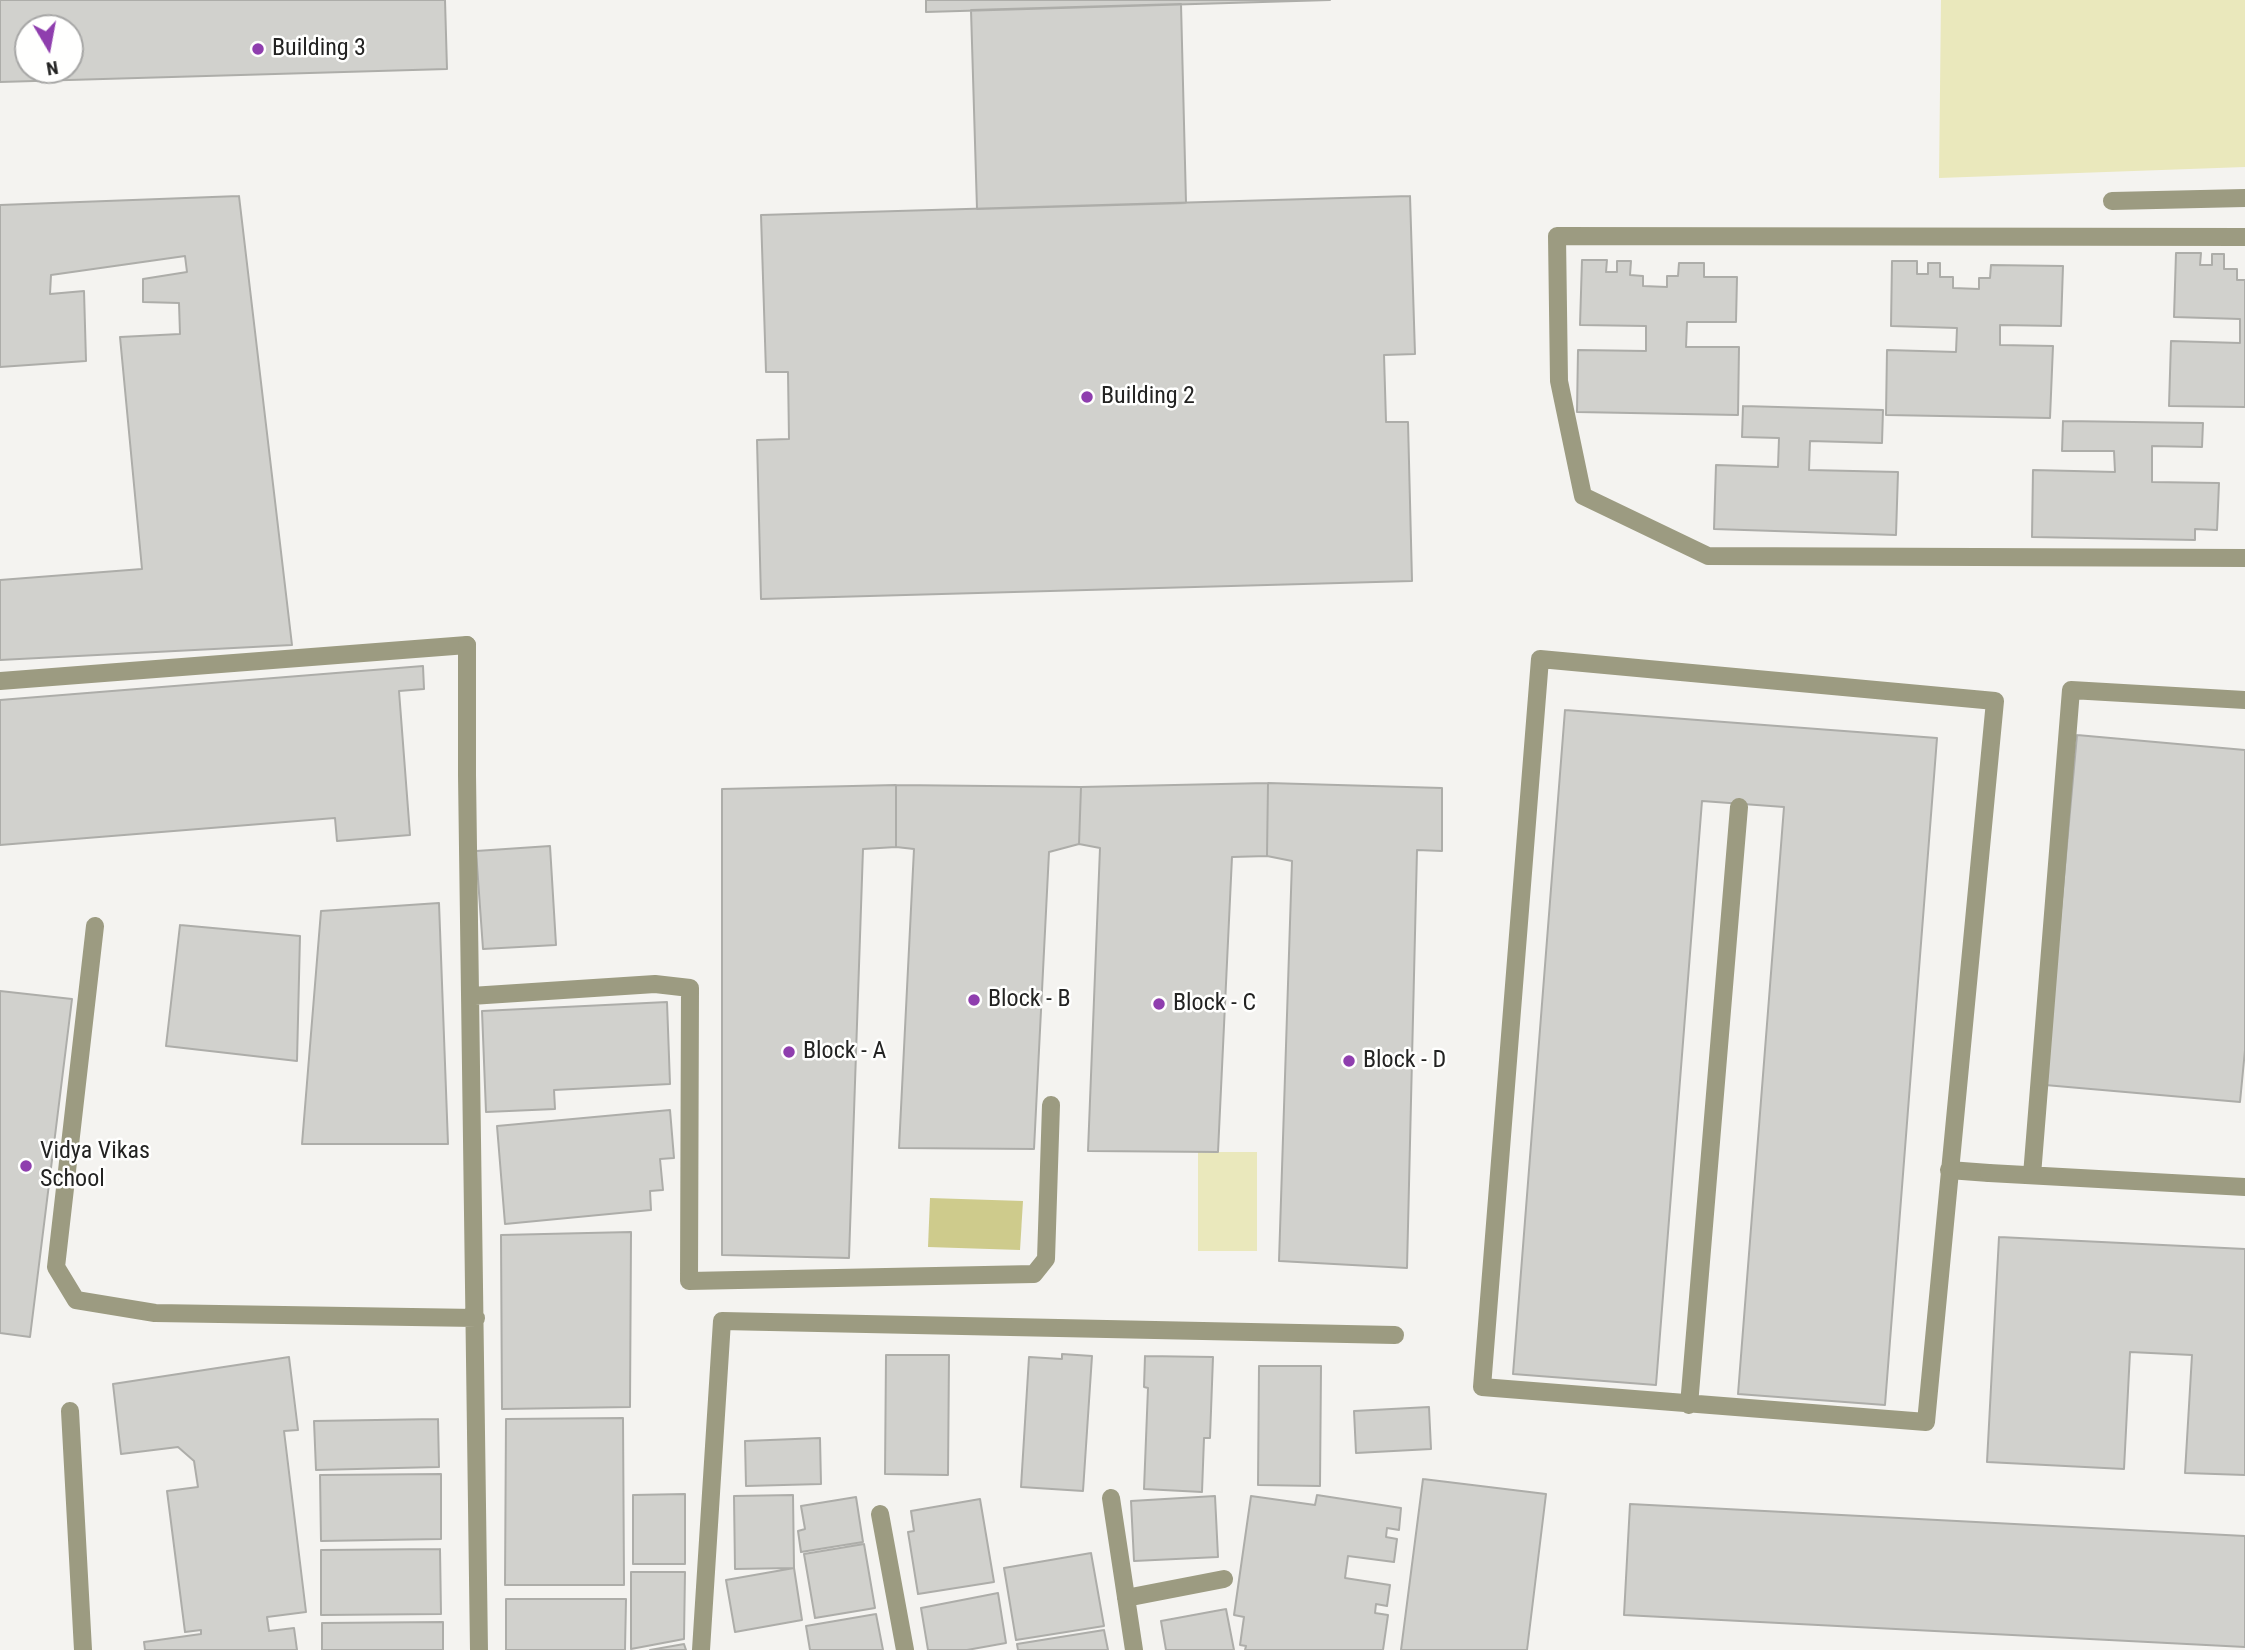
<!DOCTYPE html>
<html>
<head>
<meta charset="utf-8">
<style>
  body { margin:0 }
  #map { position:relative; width:2245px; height:1650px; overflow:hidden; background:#f4f3f0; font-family:"Roboto Condensed",sans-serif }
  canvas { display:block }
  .north { position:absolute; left:14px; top:14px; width:70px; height:70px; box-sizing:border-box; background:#fffffe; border:2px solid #a7a7a6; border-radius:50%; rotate:170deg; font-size:19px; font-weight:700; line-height:28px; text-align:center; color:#232322 }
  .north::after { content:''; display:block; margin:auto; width:24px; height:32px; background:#8f3eae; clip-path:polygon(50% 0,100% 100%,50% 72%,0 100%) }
</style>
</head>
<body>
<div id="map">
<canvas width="2245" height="1650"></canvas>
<div class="north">N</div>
</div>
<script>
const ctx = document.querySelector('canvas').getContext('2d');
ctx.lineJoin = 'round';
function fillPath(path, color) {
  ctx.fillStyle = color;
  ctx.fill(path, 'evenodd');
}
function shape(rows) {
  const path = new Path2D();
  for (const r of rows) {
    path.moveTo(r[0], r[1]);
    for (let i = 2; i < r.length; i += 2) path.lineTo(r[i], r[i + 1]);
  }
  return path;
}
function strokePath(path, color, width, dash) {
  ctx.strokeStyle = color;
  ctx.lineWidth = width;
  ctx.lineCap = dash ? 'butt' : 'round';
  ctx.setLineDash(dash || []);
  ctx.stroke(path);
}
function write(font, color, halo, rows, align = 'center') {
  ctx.font = font + ' "Roboto Condensed",sans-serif';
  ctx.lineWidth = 5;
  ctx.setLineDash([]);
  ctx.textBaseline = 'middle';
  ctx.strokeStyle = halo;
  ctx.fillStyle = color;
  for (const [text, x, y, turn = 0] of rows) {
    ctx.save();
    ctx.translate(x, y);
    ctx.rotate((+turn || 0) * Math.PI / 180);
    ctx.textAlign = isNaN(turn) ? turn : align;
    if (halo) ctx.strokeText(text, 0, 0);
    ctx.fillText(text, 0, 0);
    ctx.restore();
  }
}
fillPath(shape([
  [1941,0,2245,0,2245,167,1939,178],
  [1198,1152,1257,1152,1257,1251,1198,1251]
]), '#eae8bc');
fillPath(shape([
  [930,1198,1023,1201,1020,1250,928,1247]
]), '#cecb8c');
const building = shape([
  [0,0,445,0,447,69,0,82,0,0],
  [28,28,70,28,70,70,28,70,28,28],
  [926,0,1330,0,926,12,926,0],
  [1181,4,1186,203,977,209,971,10,1181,4],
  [239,196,292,645,0,660,0,580,142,569,120,337,180,334,179,303,143,302,143,279,187,272,185,256,51,275,50,294,84,291,86,361,0,367,0,205,239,196],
  [1410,196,1415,354,1384,355,1386,422,1408,422,1412,581,761,599,757,440,789,439,788,372,766,372,761,215,1410,196],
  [2176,253,2201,253,2200,265,2212,265,2212,254,2224,254,2224,269,2237,269,2237,280,2245,280,2245,407,2169,406,2171,341,2240,343,2240,319,2174,317,2176,253],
  [1582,260,1607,260,1606,272,1617,272,1617,261,1631,261,1630,275,1643,276,1643,286,1667,287,1667,276,1678,276,1679,263,1704,263,1704,277,1737,277,1736,322,1687,322,1686,347,1739,347,1738,415,1577,412,1578,350,1646,351,1646,326,1580,325,1582,260],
  [1892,261,1917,261,1917,274,1928,274,1928,263,1940,263,1940,277,1953,277,1953,288,1979,289,1979,278,1990,278,1991,265,2063,266,2061,326,2000,325,2000,345,2053,346,2050,418,1886,415,1887,350,1956,352,1957,328,1891,326,1892,261],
  [1743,406,1883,410,1882,443,1810,441,1809,470,1898,472,1896,535,1714,529,1716,465,1778,467,1779,438,1742,437,1743,406],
  [2063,421,2203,423,2202,447,2152,446,2152,482,2219,483,2217,530,2195,529,2195,540,2032,537,2033,470,2115,472,2114,451,2062,451,2063,421],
  [423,666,424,689,399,691,410,835,337,841,335,818,0,845,0,700,423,666],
  [1565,710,1937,738,1885,1405,1738,1394,1784,807,1702,801,1656,1385,1513,1374,1565,710],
  [2077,735,2245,750,2245,1050,2240,1102,2045,1085,2077,735],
  [1268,783,1442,788,1442,851,1417,850,1407,1268,1279,1261,1292,861,1267,856,1268,783],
  [1268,783,1267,856,1232,857,1218,1152,1088,1151,1100,848,1079,844,1081,787,1268,783],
  [896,785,1081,787,1079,844,1049,852,1034,1149,899,1148,914,849,896,847,896,785],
  [896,785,896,847,863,849,849,1258,722,1255,722,789,896,785],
  [550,846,556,945,483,949,476,851,550,846],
  [439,903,448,1144,302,1144,321,911,439,903],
  [180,925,300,936,297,1061,166,1046,180,925],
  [0,991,72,999,30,1337,0,1333,0,991],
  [667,1002,670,1084,554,1090,555,1109,486,1112,482,1011,667,1002],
  [670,1110,674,1158,660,1159,663,1190,650,1191,651,1210,505,1224,497,1126,670,1110],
  [631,1232,630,1407,502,1409,501,1235,631,1232],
  [1999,1237,2245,1249,2245,1475,2185,1473,2192,1355,2130,1352,2124,1469,1987,1462,1999,1237],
  [1062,1354,1092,1356,1083,1491,1021,1487,1029,1357,1062,1359,1062,1354],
  [886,1355,949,1355,948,1475,885,1474,886,1355],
  [1145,1356,1213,1357,1210,1438,1204,1438,1202,1492,1144,1489,1148,1388,1144,1387,1145,1356],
  [289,1357,298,1430,284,1431,306,1612,267,1617,269,1631,294,1628,297,1650,145,1650,144,1642,201,1634,201,1630,185,1632,167,1491,198,1487,194,1461,178,1447,121,1454,113,1384,289,1357],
  [1259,1366,1321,1366,1320,1486,1258,1485,1259,1366],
  [1429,1407,1431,1449,1356,1453,1354,1411,1429,1407],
  [623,1418,624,1585,505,1585,506,1419,623,1418],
  [438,1419,439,1467,316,1470,314,1421,438,1419],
  [820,1438,821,1484,746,1486,745,1441,820,1438],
  [441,1474,441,1539,321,1541,320,1475,441,1474],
  [1423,1479,1546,1494,1527,1650,1401,1650,1423,1479],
  [685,1494,685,1564,633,1564,633,1495,685,1494],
  [793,1495,794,1568,735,1569,734,1496,793,1495],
  [1317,1495,1401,1508,1399,1530,1387,1528,1386,1537,1397,1539,1394,1562,1348,1556,1345,1578,1390,1585,1387,1606,1376,1604,1375,1613,1388,1615,1383,1650,1245,1650,1246,1646,1240,1645,1244,1617,1234,1615,1251,1496,1315,1505,1317,1495],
  [1215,1496,1218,1557,1134,1561,1131,1501,1215,1496],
  [856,1497,863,1542,801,1552,798,1531,805,1529,801,1506,856,1497],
  [980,1499,994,1582,918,1594,908,1532,914,1531,911,1511,980,1499],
  [1630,1504,2245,1536,2245,1647,1624,1615,1630,1504],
  [864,1544,875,1608,815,1618,804,1554,864,1544],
  [440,1549,441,1614,321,1615,321,1550,440,1549],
  [1091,1553,1104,1626,1016,1640,1004,1568,1091,1553],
  [794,1568,802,1620,735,1632,726,1580,794,1568],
  [631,1572,685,1572,684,1639,631,1649,631,1572],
  [998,1593,1006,1643,967,1650,928,1650,921,1608,998,1593],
  [506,1599,626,1599,625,1650,506,1650,506,1599],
  [1226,1609,1234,1650,1166,1650,1161,1621,1226,1609],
  [876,1614,883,1650,810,1650,806,1626,876,1614],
  [443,1622,443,1650,322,1650,322,1623,443,1622],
  [1104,1630,1108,1650,1018,1650,1017,1644,1104,1630],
  [684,1644,686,1650,650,1650,684,1644]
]);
fillPath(building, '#d1d1cd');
strokePath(building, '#adada9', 2);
strokePath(shape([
  [0,681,467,645],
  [1949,1170,1989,1173]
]), '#9c9b81', 18);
strokePath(shape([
  [2112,201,2245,198],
  [2245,237,1557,236,1559,381,1583,496,1708,556,2245,558],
  [467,645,467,775,479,1650],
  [1540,659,1995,701,1926,1422,1482,1387,1540,659],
  [95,926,56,1267,76,1300,155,1313,476,1318],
  [471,996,655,984,690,988,689,1281,1034,1274,1046,1259,1051,1105],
  [1989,1173,2245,1187],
  [2032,1175,2071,690,2245,700],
  [1689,1405,1739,807],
  [70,1411,83,1650],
  [1111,1498,1134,1650],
  [880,1514,905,1650],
  [1126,1598,1224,1579],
  [701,1650,722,1321,1395,1335]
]), '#9c9b81', 18);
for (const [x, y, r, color] of [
  [258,49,7,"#8f3eae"],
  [1087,397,7,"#8f3eae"],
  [974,1000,7,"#8f3eae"],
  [1159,1004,7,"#8f3eae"],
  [789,1052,7,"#8f3eae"],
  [1349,1061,7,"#8f3eae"],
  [26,1166,7,"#8f3eae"]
]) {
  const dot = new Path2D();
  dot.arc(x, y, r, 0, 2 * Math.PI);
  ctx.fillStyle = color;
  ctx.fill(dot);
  strokePath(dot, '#fffffe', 2.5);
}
write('24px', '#232322', '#fffffe', [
  ["Building 3",272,49],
  ["Building 2",1101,397],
  ["Block - B",988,1000],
  ["Block - C",1173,1004],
  ["Block - A",803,1052],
  ["Block - D",1363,1061],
  ["Vidya Vikas",40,1152],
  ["School",40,1180]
], 'left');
</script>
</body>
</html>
